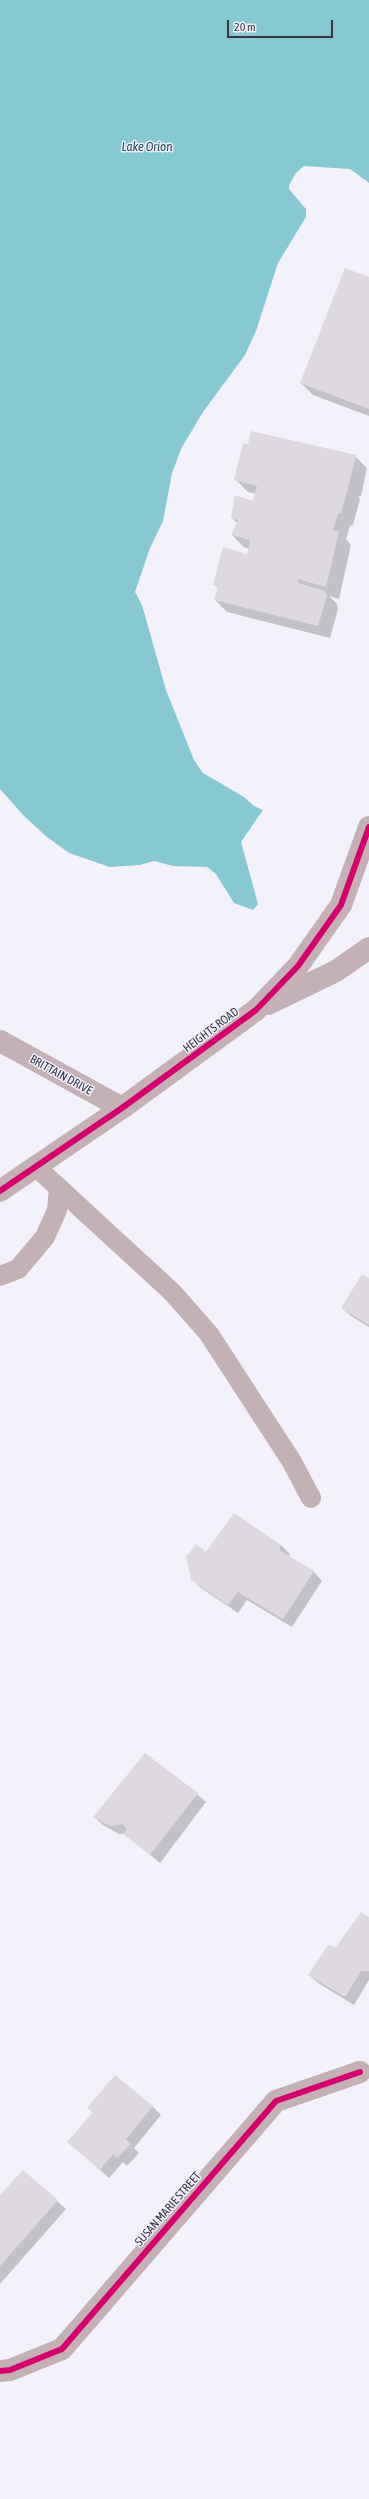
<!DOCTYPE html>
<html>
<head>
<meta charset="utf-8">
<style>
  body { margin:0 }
  #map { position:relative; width:369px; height:2499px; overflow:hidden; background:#f3f2fa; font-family:"Asap Condensed",sans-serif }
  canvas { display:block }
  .scale { position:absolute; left:227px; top:20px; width:106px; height:18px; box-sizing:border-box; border:2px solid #383740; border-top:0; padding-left:5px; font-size:12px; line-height:14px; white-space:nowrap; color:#383740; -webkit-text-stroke:3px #f1effd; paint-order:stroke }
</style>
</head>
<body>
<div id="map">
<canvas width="369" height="2499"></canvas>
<div class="scale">20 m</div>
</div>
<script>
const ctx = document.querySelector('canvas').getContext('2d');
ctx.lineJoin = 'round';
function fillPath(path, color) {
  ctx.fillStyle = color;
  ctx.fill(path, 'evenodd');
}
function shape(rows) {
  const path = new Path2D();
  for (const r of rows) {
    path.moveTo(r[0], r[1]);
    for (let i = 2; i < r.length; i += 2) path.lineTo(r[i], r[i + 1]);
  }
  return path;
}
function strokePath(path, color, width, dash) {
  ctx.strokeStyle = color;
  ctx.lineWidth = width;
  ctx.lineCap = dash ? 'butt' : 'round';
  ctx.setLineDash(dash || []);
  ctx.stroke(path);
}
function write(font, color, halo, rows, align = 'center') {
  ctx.font = font + ' "Asap Condensed",sans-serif';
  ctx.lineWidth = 3;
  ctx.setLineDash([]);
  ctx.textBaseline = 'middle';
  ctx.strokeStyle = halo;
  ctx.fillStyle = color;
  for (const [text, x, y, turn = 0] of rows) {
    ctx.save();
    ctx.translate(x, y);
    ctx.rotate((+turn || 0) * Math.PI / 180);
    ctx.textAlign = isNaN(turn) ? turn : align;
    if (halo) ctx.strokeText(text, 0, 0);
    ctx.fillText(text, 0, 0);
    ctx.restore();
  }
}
fillPath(shape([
  [0,0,369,0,369,183,350,169,304,166,296,173,289,185,289,189,306,209,306,217,278,263,256,331,245,355,203,412,182,447,172,473,163,521,150,548,135,592,142,605,166,690,194,760,203,773,244,797,254,806,263,810,241,842,258,904,253,910,234,903,216,874,207,867,173,866,154,861,140,865,110,867,69,853,47,837,24,816,0,789]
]), '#86c9d3');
fillPath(shape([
  [369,278,369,416,313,395,301,383],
  [355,456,367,468,361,496,358,497,360,499,353,525,350,526,346,539,351,545,339,599,329,596,337,604,338,609,330,638,227,612,215,600,218,588,215,585,248,556,249,549,244,547,232,535,237,523,232,518,254,502,256,494,248,492,235,479],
  [369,1279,369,1327,351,1316,342,1308],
  [281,1545,290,1554,289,1557,314,1572,322,1581,292,1627,247,1600,238,1613,201,1588,192,1579],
  [197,1794,206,1802,160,1863,125,1834,119,1834,103,1825,94,1817],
  [369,1918,369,1980,354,2005,318,1983,309,1975],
  [152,2106,161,2115,134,2148,139,2153,127,2166,123,2162,109,2178,69,2142,93,2113,88,2107],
  [23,2171,66,2209,0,2284,0,2197]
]), '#0003');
fillPath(shape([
  [345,268,369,277,369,409,300,383],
  [251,431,356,455,349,484,345,485,349,485,341,513,338,514,333,530,339,531,326,587,298,579,298,583,325,591,327,596,318,626,214,600,218,586,213,585,223,547,247,554,250,540,231,535,238,520,231,518,235,495,253,501,257,486,234,480,243,443,248,444],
  [362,1274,369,1278,369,1325,341,1308],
  [234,1513,281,1545,279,1550,314,1571,283,1619,238,1592,228,1605,191,1580,186,1557,196,1544,206,1552],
  [145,1753,198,1793,150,1855,123,1834,127,1829,123,1824,110,1826,93,1817],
  [361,1912,369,1917,369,1971,361,1971,345,1997,308,1975,328,1945,336,1947],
  [115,2075,153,2106,126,2139,131,2144,117,2158,113,2154,100,2170,67,2142,93,2112,87,2108],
  [23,2170,58,2200,0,2266,0,2195]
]), '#ddd9de');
strokePath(shape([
  [35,1166,172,1292,209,1334,292,1462,311,1498],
  [0,1276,18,1269,45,1237,57,1210,59,1188]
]), '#c3b1b5', 20);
strokePath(shape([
  [268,1004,336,971,369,948],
  [0,1041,122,1108],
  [0,1191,122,1108,256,1010,298,966,341,905,369,827],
  [0,2371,10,2370,62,2349,276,2101,360,2072]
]), '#c3b1b5', 22);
strokePath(shape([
  [0,1191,122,1108,256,1010,298,966,341,905,369,827],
  [0,2371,10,2370,62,2349,276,2101,360,2072]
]), '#d6006c', 6);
write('12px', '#383740', '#f1effd', [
  ["HEIGHTS ROAD",211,1030,-37],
  ["BRITTAIN DRIVE",61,1075,29],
  ["SUSAN MARIE STREET",168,2209,-49]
]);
write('italic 13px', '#245054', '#f1effd', [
  ["Lake Orion",147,147]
]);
</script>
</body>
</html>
